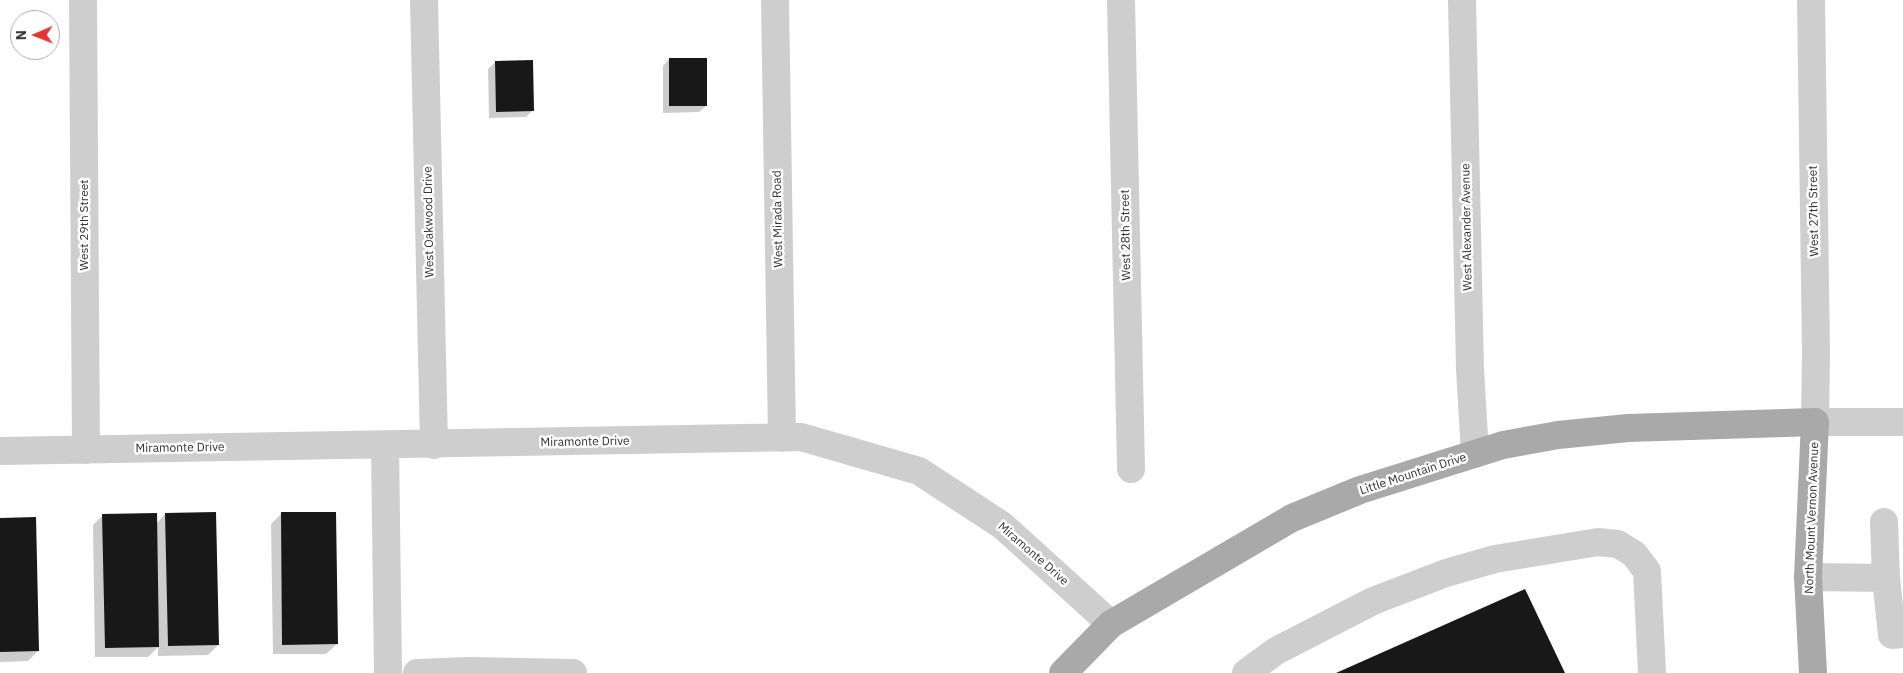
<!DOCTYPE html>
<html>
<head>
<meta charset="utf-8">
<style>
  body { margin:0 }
  #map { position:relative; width:1903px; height:673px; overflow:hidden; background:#fff; font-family:"IBM Plex Sans",sans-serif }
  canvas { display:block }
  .north { position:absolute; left:10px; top:10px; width:50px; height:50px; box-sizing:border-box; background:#fff; border:1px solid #adadad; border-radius:50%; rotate:269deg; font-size:14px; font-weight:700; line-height:20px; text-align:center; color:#313131 }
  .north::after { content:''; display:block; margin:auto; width:18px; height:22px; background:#e63538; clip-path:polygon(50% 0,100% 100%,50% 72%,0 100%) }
</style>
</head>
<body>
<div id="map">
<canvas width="1903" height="673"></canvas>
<div class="north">N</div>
</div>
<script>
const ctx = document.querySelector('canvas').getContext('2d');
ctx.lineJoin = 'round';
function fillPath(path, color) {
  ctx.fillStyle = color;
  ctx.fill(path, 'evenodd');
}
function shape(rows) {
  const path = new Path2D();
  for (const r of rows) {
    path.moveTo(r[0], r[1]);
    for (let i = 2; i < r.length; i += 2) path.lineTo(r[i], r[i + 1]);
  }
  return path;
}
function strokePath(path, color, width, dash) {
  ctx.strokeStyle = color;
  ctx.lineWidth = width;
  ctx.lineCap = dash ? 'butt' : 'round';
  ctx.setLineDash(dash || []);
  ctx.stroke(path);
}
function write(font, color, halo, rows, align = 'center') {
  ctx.font = font + ' "IBM Plex Sans",sans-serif';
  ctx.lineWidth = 5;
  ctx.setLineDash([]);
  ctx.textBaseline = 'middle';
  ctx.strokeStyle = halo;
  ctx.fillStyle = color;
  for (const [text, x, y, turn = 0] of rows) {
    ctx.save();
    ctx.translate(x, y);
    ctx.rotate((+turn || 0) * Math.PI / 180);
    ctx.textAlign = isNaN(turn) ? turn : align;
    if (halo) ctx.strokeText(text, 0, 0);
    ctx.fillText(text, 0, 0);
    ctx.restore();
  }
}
fillPath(shape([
  [669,59,706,106,699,112,663,113,663,66],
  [495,62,533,110,526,117,489,118,488,69],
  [165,514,218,645,208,655,158,656,158,647,148,657,95,657,93,525,103,515,156,524],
  [281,514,337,644,326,654,273,654,271,524],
  [0,520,38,651,28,661,0,662]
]), '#0003');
fillPath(shape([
  [669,58,707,58,707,106,669,106],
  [533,60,534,111,496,112,495,61],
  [216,512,219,645,168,646,165,513],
  [281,512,336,512,338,644,282,645],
  [157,513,159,647,105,648,102,514],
  [36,517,39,651,0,652,0,518],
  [1525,589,1565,673,1336,673]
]), '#181818');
strokePath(shape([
  [83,0,86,450],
  [424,0,434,445],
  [775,0,782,438],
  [1121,0,1131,469],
  [1462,0,1470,369,1475,454],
  [1811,0,1816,352,1815,422,1903,422],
  [385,445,388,673],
  [0,451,801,437,919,471,1003,526,1111,624],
  [1808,577,1886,578,1884,522],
  [1886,578,1892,635,1903,634],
  [417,673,469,671,573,673],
  [1246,673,1276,651,1373,601,1446,573,1495,559,1598,542,1618,544,1634,554,1647,571,1652,673]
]), '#cecece', 28);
strokePath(shape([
  [1063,673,1111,624,1292,518,1360,490,1503,445,1558,435,1628,428,1815,422,1808,577,1813,673]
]), '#a9a9a9', 28);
write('12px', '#313131', '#fff', [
  ["West 27th Street",1814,211,-91],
  ["West Mirada Road",778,219,-91],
  ["West Oakwood Drive",429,222,-91],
  ["West 29th Street",85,225,-90],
  ["West Alexander Avenue",1467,227,-91],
  ["West 28th Street",1126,235,-91],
  ["Miramonte Drive",585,442,-1],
  ["Miramonte Drive",180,448,-1],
  ["Little Mountain Drive",1413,474,-18],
  ["North Mount Vernon Avenue",1812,518,-88],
  ["Miramonte Drive",1033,554,41]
]);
</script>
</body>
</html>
